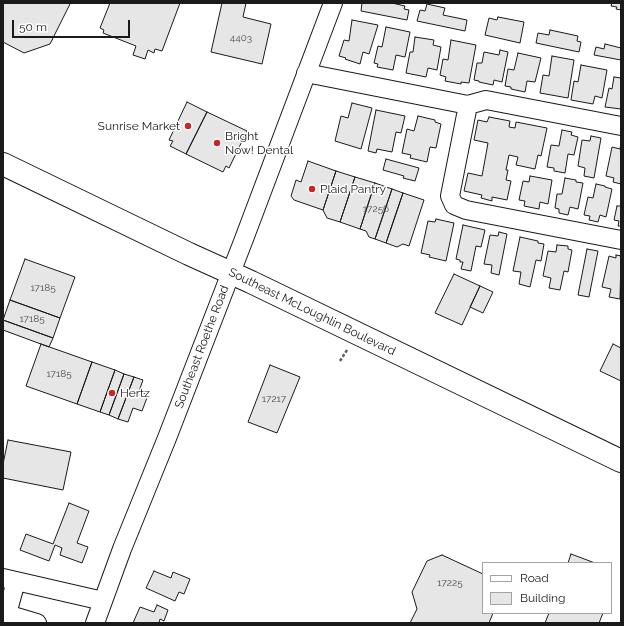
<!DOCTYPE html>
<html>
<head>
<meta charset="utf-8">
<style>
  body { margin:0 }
  #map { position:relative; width:624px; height:626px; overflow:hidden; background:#fff; font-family:Raleway,sans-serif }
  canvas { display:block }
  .frame { position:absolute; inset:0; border:4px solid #1a1a1a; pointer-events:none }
  .legend { position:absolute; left:482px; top:562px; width:130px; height:52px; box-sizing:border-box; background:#fff; border:1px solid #a3a3a3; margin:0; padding:5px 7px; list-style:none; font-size:12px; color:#1a1a1a }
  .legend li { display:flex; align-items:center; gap:8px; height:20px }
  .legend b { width:20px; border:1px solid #a3a3a3 }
  .scale { position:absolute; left:12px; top:20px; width:118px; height:18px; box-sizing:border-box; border:2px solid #1a1a1a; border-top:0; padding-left:5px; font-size:12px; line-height:14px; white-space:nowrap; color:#1a1a1a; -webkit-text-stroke:3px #fff; paint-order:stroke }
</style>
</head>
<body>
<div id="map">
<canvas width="624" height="626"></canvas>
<div class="frame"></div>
<ul class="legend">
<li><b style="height:5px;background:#fff"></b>Road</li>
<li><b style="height:11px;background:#e6e6e6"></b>Building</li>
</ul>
<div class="scale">50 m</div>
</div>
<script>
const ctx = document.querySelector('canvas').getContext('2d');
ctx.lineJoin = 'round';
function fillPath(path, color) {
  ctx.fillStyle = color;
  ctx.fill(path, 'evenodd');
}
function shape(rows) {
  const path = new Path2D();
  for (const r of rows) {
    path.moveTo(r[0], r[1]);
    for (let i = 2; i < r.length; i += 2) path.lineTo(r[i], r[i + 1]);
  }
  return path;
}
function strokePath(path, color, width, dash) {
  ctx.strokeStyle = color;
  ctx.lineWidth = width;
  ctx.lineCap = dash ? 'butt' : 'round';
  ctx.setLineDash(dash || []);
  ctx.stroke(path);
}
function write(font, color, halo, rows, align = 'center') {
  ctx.font = font + ' Raleway,sans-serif';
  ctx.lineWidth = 3;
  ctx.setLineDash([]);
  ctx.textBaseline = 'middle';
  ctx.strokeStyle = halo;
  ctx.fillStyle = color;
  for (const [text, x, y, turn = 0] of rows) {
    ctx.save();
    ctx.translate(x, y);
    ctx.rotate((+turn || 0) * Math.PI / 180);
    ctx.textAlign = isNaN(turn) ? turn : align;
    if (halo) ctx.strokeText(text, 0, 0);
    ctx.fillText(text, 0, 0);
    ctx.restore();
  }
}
const building = shape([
  [3,3,68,3,70,4,50,44,24,53,3,42,3,3],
  [110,3,180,3,162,51,155,49,154,53,148,50,145,59,133,55,136,46,103,33,104,30,100,28,110,3],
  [222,3,246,3,243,17,271,24,262,64,211,52,222,3],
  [362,3,392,3,405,6,404,9,409,10,407,20,361,11,362,3],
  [612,3,621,3,621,10,616,9,617,7,611,6,612,3],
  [427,4,445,8,443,15,467,20,465,31,417,21,420,10,425,11,427,4],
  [498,17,524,22,520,43,485,35,489,18,497,20,498,17],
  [352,20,378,25,369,54,363,52,360,64,345,59,346,58,339,56,344,40,349,41,352,20],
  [386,27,410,32,405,57,396,55,393,70,377,67,378,64,374,63,378,46,382,47,386,27],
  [550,30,578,36,577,41,581,42,579,52,536,43,538,33,549,35,550,30],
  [415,37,434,40,433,45,441,47,437,70,428,68,426,77,406,73,410,52,413,52,415,37],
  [451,40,476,45,469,83,461,82,461,84,445,81,446,77,440,75,443,59,448,60,451,40],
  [605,44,621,48,621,60,594,55,596,47,604,49,605,44],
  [500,50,508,52,502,82,494,80,493,85,479,82,479,81,474,80,477,63,482,63,484,52,499,55,500,50],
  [518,53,541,58,535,82,527,81,525,92,511,89,511,87,505,86,508,69,514,70,518,53],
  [552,56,574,60,568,98,540,93,543,75,549,76,552,56],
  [581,65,607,70,602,98,595,96,593,104,571,100,574,81,578,82,581,65],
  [614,77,621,78,621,109,605,107,609,88,612,89,614,77],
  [187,102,207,112,186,154,170,146,173,141,169,140,187,102],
  [352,103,372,108,361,149,335,141,341,116,348,118,352,103],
  [376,110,405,116,401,133,396,132,392,152,377,149,376,153,368,151,376,110],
  [207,112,247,131,229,168,226,166,223,172,186,154,207,112],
  [418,116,435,120,435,122,441,124,436,148,430,147,427,162,410,158,411,155,402,153,407,129,414,131,418,116],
  [489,117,510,121,509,127,515,128,516,122,547,128,541,156,538,155,535,169,516,165,518,157,509,155,506,170,508,170,506,180,511,181,507,200,492,197,492,201,481,198,482,195,464,191,468,173,482,176,488,143,474,140,478,120,487,122,489,117],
  [562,130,572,132,571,135,578,137,574,155,568,154,565,173,554,171,554,168,547,167,551,145,559,146,562,130],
  [591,136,601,138,594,178,584,176,585,168,578,166,582,140,590,141,591,136],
  [621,143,621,184,613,182,614,178,606,176,612,147,620,149,621,143],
  [386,159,419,168,415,181,403,178,404,176,383,170,386,159],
  [308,161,336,171,323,210,294,200,291,196,296,180,301,182,308,161],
  [336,171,355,177,340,222,327,218,323,210,336,171],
  [530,176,552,180,548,204,540,202,539,209,524,206,525,201,519,200,523,181,529,182,530,176],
  [355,177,375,183,360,229,340,222,355,177],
  [565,178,576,180,576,182,583,183,578,209,570,207,568,215,559,213,559,209,555,208,557,194,562,194,565,178],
  [375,183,392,189,375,239,369,237,366,231,360,229,375,183],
  [596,184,605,186,605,187,612,189,606,217,600,215,598,222,589,220,590,216,584,215,588,197,593,198,596,184],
  [392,189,403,193,386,243,375,239,392,189],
  [403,193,424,200,409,246,403,244,397,247,386,243,403,193],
  [617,206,621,206,621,226,618,226,619,221,614,220,617,206],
  [436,219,454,223,446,261,429,257,430,255,421,253,428,221,435,222,436,219],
  [463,225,485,230,481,247,476,246,471,271,461,269,463,262,460,262,460,260,456,259,463,225],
  [499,232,507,234,499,275,491,273,492,265,484,264,490,235,498,236,499,232],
  [520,237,538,241,538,243,544,244,541,261,536,260,530,287,519,284,521,272,513,271,520,237],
  [557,245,568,246,568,249,572,250,568,272,564,271,560,290,549,288,551,278,543,276,548,251,556,252,557,245],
  [587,249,598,251,589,297,578,295,587,249],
  [616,255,621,256,620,299,609,297,611,289,602,287,609,256,616,258,616,255],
  [25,259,75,277,60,318,10,300,25,259],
  [454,274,480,286,462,325,435,313,454,274],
  [480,286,493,292,483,313,470,307,480,286],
  [10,300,60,318,53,338,3,320,10,300],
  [3,320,53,338,49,347,3,330,3,320],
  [41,344,92,362,77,404,26,386,41,344],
  [613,344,621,348,621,381,600,371,613,344],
  [92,362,115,370,100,412,77,404,92,362],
  [270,365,300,377,277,433,248,422,270,365],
  [115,370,124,374,109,415,100,412,115,370],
  [124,374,134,377,118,419,109,415,124,374],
  [134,377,143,380,139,391,148,395,142,411,133,408,128,422,118,419,134,377],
  [8,440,71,452,63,490,3,478,3,464,8,440],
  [69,503,89,511,77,543,88,547,82,563,60,555,62,548,55,545,49,561,20,550,26,534,53,544,69,503],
  [571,554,595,563,568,563,571,554],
  [442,555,483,574,483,613,493,613,489,623,410,623,417,609,412,592,427,561,442,555],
  [154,571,171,578,173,572,190,579,184,594,179,592,175,601,146,588,154,571],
  [157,605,168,610,164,621,160,619,159,623,133,623,140,607,154,612,157,605],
  [549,613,603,613,599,623,545,623,549,613]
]);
fillPath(building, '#e6e6e6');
strokePath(building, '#1a1a1a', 1);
const minor = shape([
  [306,73,468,105],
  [621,126,486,100,468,105,450,196,454,205,466,210,621,240],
  [3,578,103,601],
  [16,581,7,614,37,623],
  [95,623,122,549,167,438,244,239,333,3]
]);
const major = shape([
  [3,164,189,254,251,282,621,461]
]);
strokePath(minor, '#1a1a1a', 20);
strokePath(major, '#1a1a1a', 24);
strokePath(shape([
  [340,361,347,350]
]), '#5f5f5f', 2.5, [3, 2]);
strokePath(minor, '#fff', 18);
strokePath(major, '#fff', 22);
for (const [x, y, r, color] of [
  [188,126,4,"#c62828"],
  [217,143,4,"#c62828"],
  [312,189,4,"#c62828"],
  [112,393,4,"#c62828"]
]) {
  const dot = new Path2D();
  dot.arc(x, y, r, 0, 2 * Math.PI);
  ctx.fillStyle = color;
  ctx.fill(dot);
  strokePath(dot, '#fff', 1.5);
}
write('10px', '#4d4d4d', null, [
  ["4403",241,38],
  ["17256",376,209],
  ["17185",43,288],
  ["17185",32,319],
  ["17185",59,374],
  ["17217",274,399],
  ["17225",450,583]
]);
write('12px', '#1a1a1a', '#fff', [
  ["Sunrise Market",180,126,"right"],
  ["Bright",225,136],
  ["Now! Dental",225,150],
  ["Plaid Pantry",320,189],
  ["Hertz",120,393]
], 'left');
write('12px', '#1a1a1a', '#fff', [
  ["Southeast McLoughlin Boulevard",312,312,26],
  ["Southeast Roethe Road",202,347,-69]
]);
</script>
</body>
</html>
